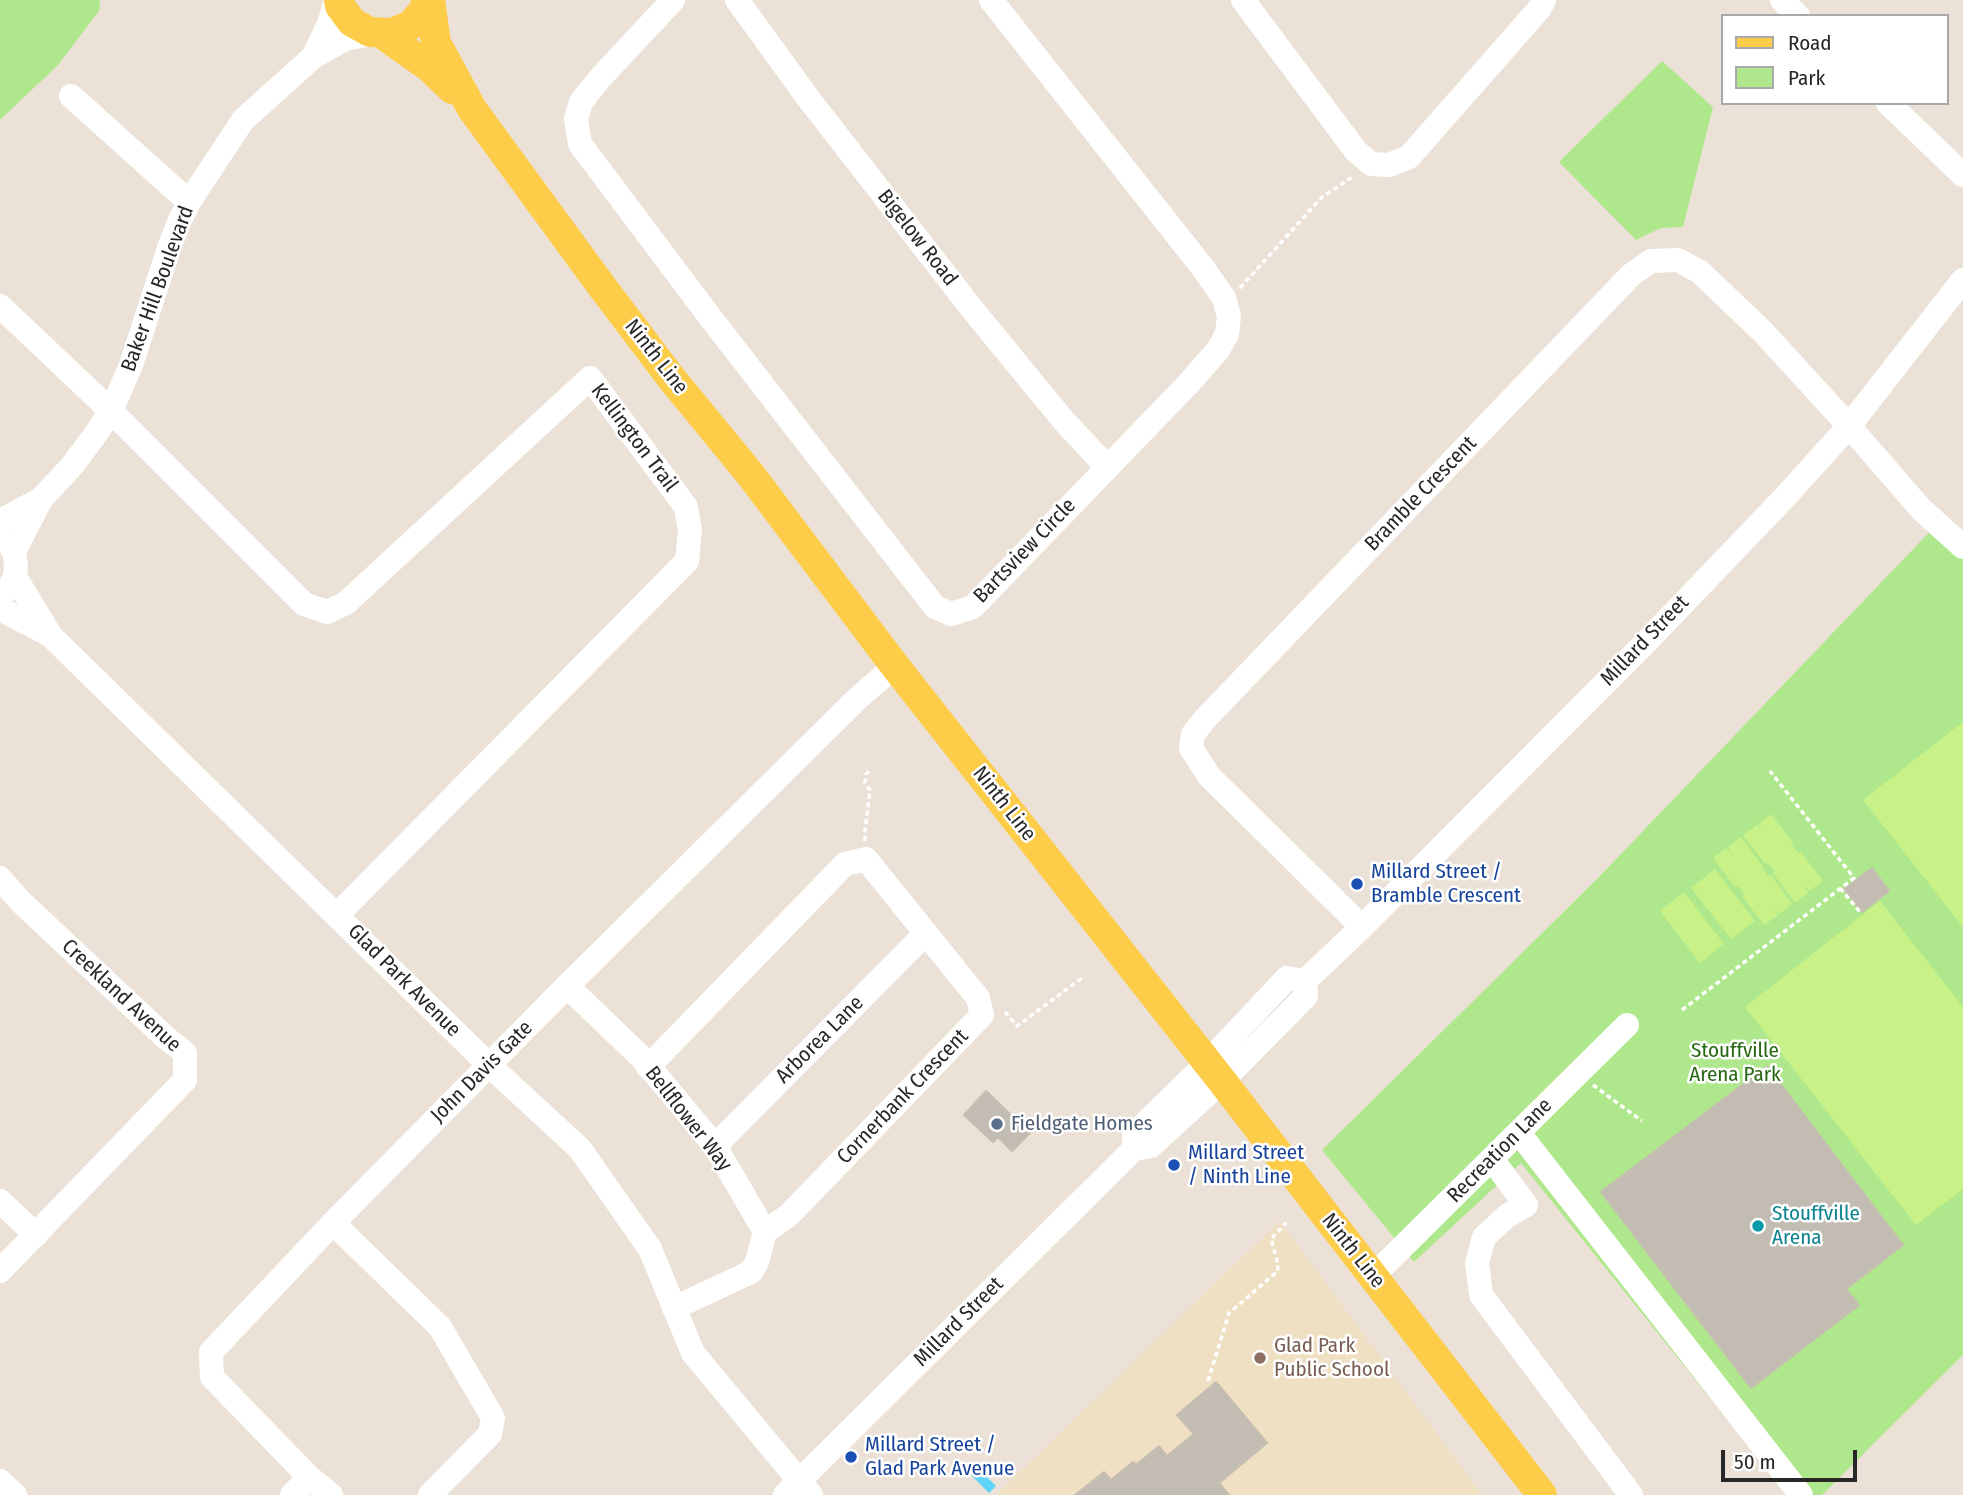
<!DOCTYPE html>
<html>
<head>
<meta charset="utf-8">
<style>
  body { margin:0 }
  #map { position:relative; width:1963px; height:1495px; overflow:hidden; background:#ebe1d6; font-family:"Fira Sans Condensed",sans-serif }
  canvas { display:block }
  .legend { position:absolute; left:1721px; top:14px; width:228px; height:91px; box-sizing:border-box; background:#fff; border:2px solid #a9a9a9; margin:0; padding:9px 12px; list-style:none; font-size:21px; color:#272727 }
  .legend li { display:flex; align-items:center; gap:14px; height:35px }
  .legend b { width:35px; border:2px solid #a9a9a9 }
  .scale { position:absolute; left:1721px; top:1450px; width:136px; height:32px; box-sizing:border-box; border:4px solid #272727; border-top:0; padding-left:9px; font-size:21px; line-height:24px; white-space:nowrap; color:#272727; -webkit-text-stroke:5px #fff; paint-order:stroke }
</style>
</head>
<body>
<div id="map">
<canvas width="1963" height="1495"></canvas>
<ul class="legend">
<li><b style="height:9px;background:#fdcd49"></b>Road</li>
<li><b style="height:19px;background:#afe88c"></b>Park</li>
</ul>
<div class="scale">50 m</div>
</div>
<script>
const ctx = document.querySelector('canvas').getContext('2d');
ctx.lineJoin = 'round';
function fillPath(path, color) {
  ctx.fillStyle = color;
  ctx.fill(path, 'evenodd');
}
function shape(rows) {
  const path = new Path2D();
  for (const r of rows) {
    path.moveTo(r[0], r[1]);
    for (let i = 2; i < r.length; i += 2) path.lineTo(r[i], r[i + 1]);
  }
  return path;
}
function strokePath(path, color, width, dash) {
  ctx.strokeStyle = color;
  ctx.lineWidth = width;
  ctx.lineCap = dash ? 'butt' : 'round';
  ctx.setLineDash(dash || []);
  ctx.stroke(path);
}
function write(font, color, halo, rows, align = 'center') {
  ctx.font = font + ' "Fira Sans Condensed",sans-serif';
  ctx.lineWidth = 5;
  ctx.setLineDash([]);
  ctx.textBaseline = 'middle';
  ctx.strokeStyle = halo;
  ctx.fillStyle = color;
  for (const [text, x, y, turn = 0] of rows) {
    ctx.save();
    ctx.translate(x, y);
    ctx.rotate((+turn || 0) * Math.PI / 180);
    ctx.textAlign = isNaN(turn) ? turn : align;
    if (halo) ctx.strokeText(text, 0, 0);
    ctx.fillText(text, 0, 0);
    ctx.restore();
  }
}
fillPath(shape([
  [1280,1221,1482,1495,996,1495]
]), '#efdfc3');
fillPath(shape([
  [0,0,100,0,99,11,58,65,0,120],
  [1662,61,1713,107,1683,227,1661,228,1636,240,1559,162],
  [1942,519,1963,541,1963,1355,1822,1495,1788,1495,1521,1163,1414,1262,1322,1150,1597,879]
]), '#afe88c');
fillPath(shape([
  [1963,722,1963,927,1863,800],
  [1771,814,1793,843,1792,845,1799,853,1801,852,1823,881,1809,891,1803,884,1808,893,1795,903,1773,873,1775,871,1768,863,1765,864,1743,835,1757,825,1763,832,1758,824],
  [1741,837,1763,866,1762,867,1768,876,1771,875,1792,904,1779,914,1772,907,1778,915,1764,925,1742,896,1744,894,1738,886,1735,887,1713,858,1726,848,1733,855,1728,847],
  [1715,869,1755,921,1731,939,1691,888],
  [1684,892,1724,944,1700,963,1660,911],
  [1880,901,1963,1007,1963,1189,1916,1225,1745,1007]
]), '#c8f187');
fillPath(shape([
  [977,1467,996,1486,989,1493,970,1474]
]), '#5dd5f9');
const building = shape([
  [1872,868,1889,891,1862,912,1844,889,1872,868],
  [1767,1066,1903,1245,1846,1289,1859,1305,1751,1388,1601,1192,1767,1066],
  [986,1091,1030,1133,1012,1151,998,1137,993,1142,964,1115,986,1091],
  [1216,1382,1267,1443,1219,1483,1229,1495,1075,1495,1104,1472,1111,1480,1133,1462,1136,1465,1159,1446,1167,1456,1194,1434,1177,1415,1216,1382]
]);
fillPath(building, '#c2bcb3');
strokePath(building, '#c6beb0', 2);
strokePath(shape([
  [1240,288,1322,197,1354,176],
  [865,841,865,831,870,790,865,783,866,774,871,770],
  [1840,888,1860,912],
  [1682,1010,1854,878,1770,771],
  [1005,1012,1017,1026,1082,978],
  [1593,1085,1642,1121],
  [1208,1381,1229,1313,1278,1271,1277,1260,1271,1239,1286,1223]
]), '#fff', 3.5, [5, 3.5]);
strokePath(shape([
  [673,0,601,77,581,102,576,119,580,144,713,321,935,607,951,614,973,607,1189,383,1218,350,1227,334,1229,316,1224,298,1203,268,991,0],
  [737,0,808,98,972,309,1064,421,1107,467],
  [1243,0,1356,151,1371,164,1389,165,1409,157,1540,8,1544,0],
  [1782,0,1798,16],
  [313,57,329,24,336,0],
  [71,96,189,202],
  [1888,103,1963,175],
  [0,306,111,411,304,604,327,612,346,603,590,378,686,507,690,530,687,561,337,915],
  [0,521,41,499],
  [0,535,7,541,14,552,16,565,15,577,9,588,0,596],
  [14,552,41,499,71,467,95,435,111,411,131,365,170,245,180,220,189,202,243,120,313,57,345,39,377,33],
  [15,577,51,636,489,1065,580,1149,650,1249,693,1353,811,1495],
  [0,609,50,635],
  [0,878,20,901,165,1037,185,1053,185,1080,0,1271],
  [1362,927,1209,776,1191,748,1193,734,1206,718,1631,275,1651,261,1678,260,1700,272,1763,332,1849,426,1921,509,1963,547],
  [1305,981,1362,927,1649,639,1785,497,1849,426,1963,280],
  [567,986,641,1057,715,1146,765,1232,757,1262,751,1272,674,1308],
  [648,1067,845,864,866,859,978,998,982,1015,789,1215,765,1232],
  [1519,1133,1801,1495],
  [715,1146,926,933],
  [1134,1149,1134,1134,1207,1063,1287,978,1305,981],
  [1492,1159,1526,1205,1507,1216,1484,1237,1477,1263,1481,1295,1631,1495],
  [0,1201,36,1235],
  [333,1223,440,1327,493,1418,490,1434,430,1495],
  [1373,1276,1627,1025],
  [0,1481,15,1495],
  [292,1495,309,1477],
  [331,1495,309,1477,212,1377,211,1352,333,1223,567,986,857,699,895,666],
  [785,1495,1134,1149,1151,1146,1222,1081,1306,996,1305,981]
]), '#fff', 24);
strokePath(shape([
  [339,0,340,6,352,22,370,32,392,33,411,25,423,11,427,0],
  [430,0,436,43,472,109,600,284,672,379,750,474,895,666,1222,1081,1542,1495],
  [381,33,429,67,452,89]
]), '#fdcd49', 30);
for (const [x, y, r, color] of [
  [1357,884,7,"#1a4fb4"],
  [997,1124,7,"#5c6f8a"],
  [1174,1165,7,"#1a4fb4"],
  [1758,1226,7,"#0f9aa8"],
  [1260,1358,7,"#8d6e63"],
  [851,1457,7,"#1a4fb4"]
]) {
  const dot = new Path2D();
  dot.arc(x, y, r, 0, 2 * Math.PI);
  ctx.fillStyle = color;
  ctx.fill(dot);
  strokePath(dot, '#fff', 2.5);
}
write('21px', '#272727', '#fff', [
  ["Bigelow Road",917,238,52],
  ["Baker Hill Boulevard",158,289,-70],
  ["Ninth Line",656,357,52],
  ["Kellington Trail",634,438,53],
  ["Bramble Crescent",1421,494,-46],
  ["Bartsview Circle",1025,551,-46],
  ["Millard Street",1645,641,-46],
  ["Ninth Line",1004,804,52],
  ["Glad Park Avenue",404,981,45],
  ["Creekland Avenue",121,996,43],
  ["Arborea Lane",820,1040,-45],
  ["John Davis Gate",482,1072,-45],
  ["Cornerbank Crescent",903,1097,-46],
  ["Bellflower Way",688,1119,52],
  ["Recreation Lane",1500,1151,-45],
  ["Ninth Line",1353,1251,52],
  ["Millard Street",959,1322,-45]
]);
write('21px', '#164399', '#fff', [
  ["Millard Street /",1371,872],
  ["Bramble Crescent",1371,896],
  ["Millard Street",1188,1153],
  ["/ Ninth Line",1188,1177],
  ["Millard Street /",865,1445],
  ["Glad Park Avenue",865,1469]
], 'left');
write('21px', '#276812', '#fff', [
  ["Stouffville",1735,1051],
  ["Arena Park",1735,1075]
]);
write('21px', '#4e5e75', '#fff', [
  ["Fieldgate Homes",1011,1124]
], 'left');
write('21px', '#0d838f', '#fff', [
  ["Stouffville",1772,1214],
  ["Arena",1772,1238]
], 'left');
write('21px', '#785e54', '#fff', [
  ["Glad Park",1274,1346],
  ["Public School",1274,1370]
], 'left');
</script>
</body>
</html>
